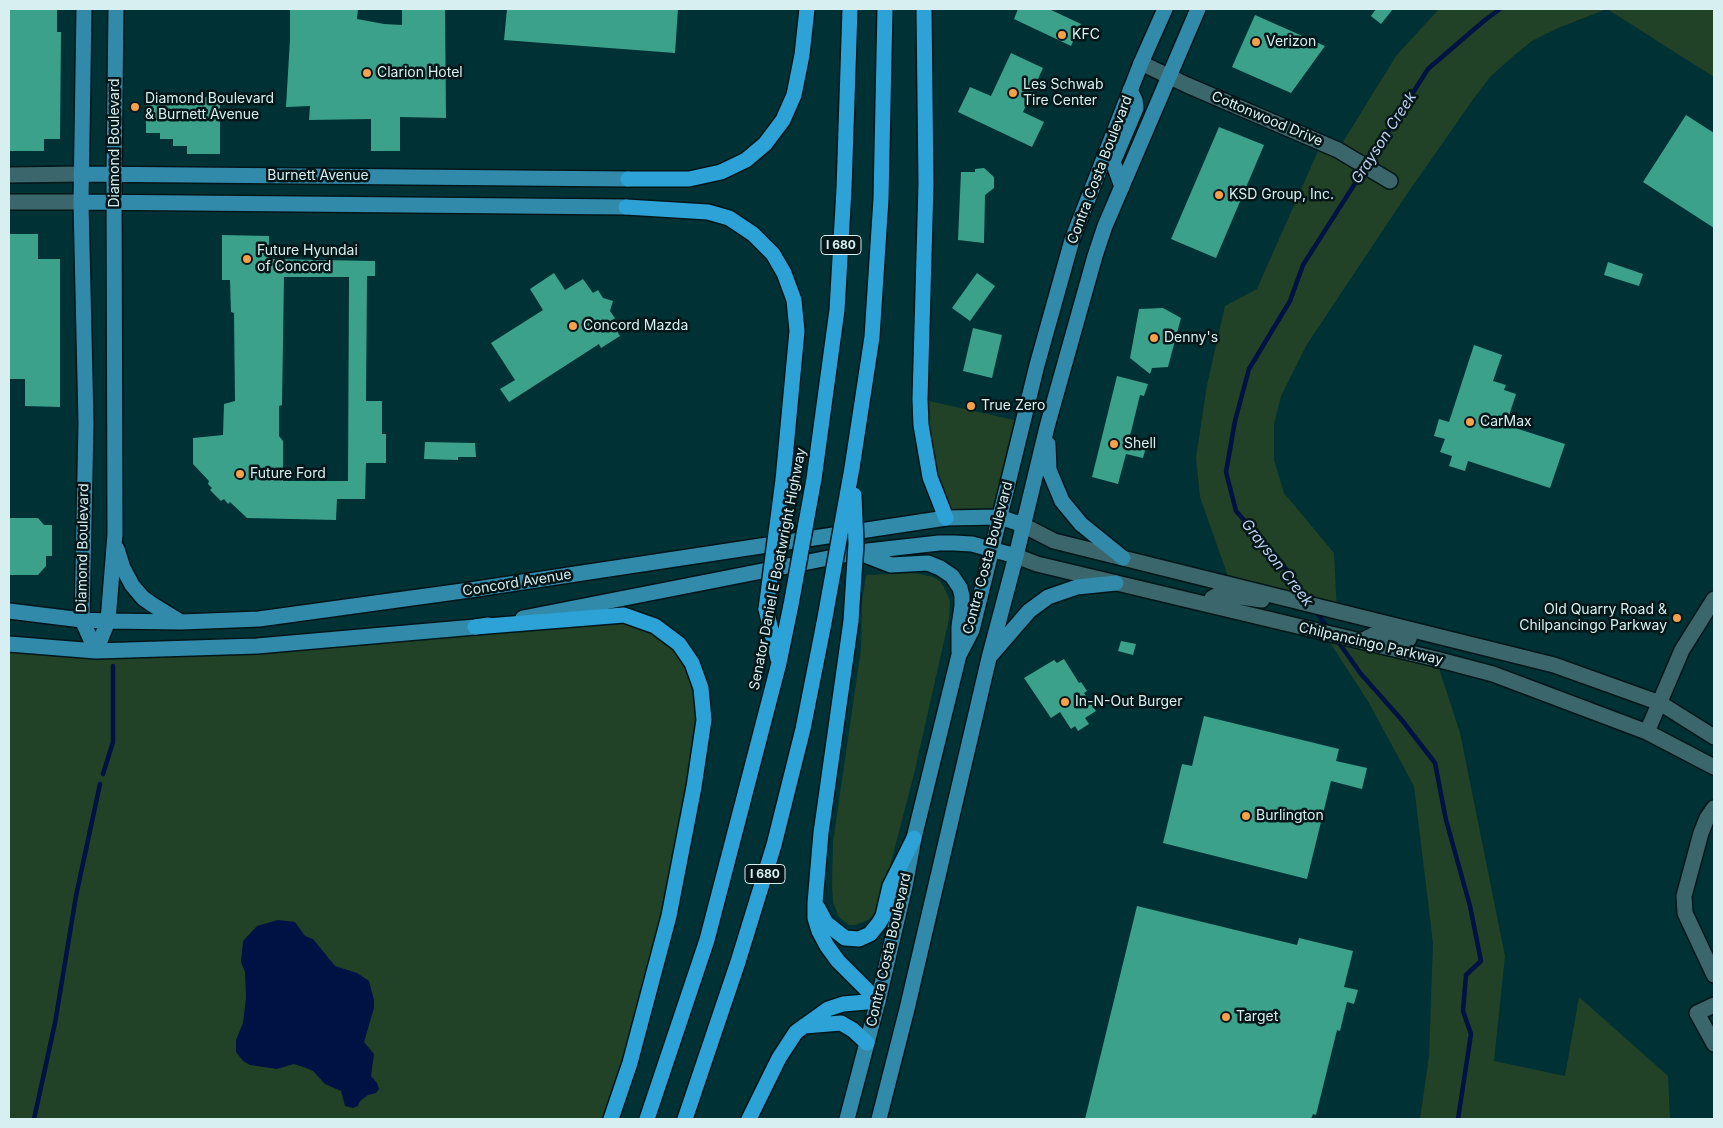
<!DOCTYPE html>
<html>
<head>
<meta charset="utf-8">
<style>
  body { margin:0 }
  #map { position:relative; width:1723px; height:1128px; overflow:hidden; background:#003135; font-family:Inter,sans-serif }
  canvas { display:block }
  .frame { position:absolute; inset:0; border:10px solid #d8eff2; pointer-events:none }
</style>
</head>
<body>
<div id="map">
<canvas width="1723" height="1128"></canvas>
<div class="frame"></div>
</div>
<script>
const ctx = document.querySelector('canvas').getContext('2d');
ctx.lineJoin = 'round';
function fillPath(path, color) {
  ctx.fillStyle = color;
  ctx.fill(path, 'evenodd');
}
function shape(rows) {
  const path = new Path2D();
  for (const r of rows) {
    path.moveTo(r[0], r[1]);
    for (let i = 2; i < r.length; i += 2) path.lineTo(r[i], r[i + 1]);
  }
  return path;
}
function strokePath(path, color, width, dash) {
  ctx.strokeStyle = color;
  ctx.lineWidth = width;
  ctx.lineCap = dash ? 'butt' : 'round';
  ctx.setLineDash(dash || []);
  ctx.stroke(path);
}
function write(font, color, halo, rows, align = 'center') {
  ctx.font = font + ' Inter,sans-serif';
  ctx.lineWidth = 5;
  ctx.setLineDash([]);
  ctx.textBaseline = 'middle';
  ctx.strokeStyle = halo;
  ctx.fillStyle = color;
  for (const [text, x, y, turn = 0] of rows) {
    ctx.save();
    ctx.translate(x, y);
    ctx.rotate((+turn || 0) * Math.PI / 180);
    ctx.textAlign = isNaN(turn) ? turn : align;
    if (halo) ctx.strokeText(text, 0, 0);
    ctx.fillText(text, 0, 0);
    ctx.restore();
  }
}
fillPath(shape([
  [1439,9,1714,9,1714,77,1607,9,1558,28,1532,41,1511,58,1490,77,1474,98,1407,194,1306,346,1281,396,1274,424,1274,460,1284,493,1334,553,1337,611,1231,585,1200,497,1196,458,1207,385,1225,306,1257,289,1322,142,1338,150,1396,56],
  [920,399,1023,422,1000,517,946,518],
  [915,573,933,577,940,581,944,587,950,601,949,619,914,774,881,901,874,914,868,920,855,925,849,925,839,917,833,902,832,884,833,842,861,649,862,601,866,575],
  [624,615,679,644,701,688,694,787,611,1119,9,1119,9,644,96,651],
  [1324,633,1436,659,1460,733,1505,956,1494,1061,1565,1076,1579,997,1668,1076,1670,1119,1420,1119,1429,1056,1433,943,1414,786,1369,703]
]), '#214226');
fillPath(shape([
  [278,920,295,922,305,936,313,939,335,966,357,973,369,981,374,1000,374,1008,364,1042,374,1054,371,1076,377,1083,379,1089,376,1093,368,1095,360,1101,358,1106,353,1108,345,1106,341,1091,325,1084,313,1071,306,1068,294,1064,277,1069,250,1065,243,1061,236,1052,236,1040,243,1023,246,998,245,972,241,962,243,941,257,926]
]), '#014');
strokePath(shape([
  [1307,599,1281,562,1236,511,1226,472,1235,421,1249,369,1290,301,1303,265,1428,69,1485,20,1500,9],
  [1315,610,1329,630],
  [1337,640,1361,674,1401,719,1435,763,1446,820,1470,906,1481,961,1466,975,1463,1011,1471,1034,1458,1119],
  [103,774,113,742,113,666],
  [34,1119,55,1023,76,896,100,784]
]), '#014', 4.5);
fillPath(shape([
  [9,9,57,9,57,32,61,32,60,139,44,139,44,151,9,151],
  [290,9,358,9,357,19,384,24,402,25,402,9,445,9,446,118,400,117,400,151,371,151,371,119,309,120,310,106,286,107,290,39],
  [507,9,678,9,675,53,504,40],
  [1018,9,1049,9,1081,24,1071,46,1014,19],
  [1376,9,1393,9,1381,24,1371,16],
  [1255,15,1325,46,1291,93,1232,67],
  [1011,53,1043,68,1023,112,1044,122,1032,147,958,112,970,87,991,96],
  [146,97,166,97,165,102,200,102,200,97,220,97,220,154,187,154,187,146,173,146,173,139,160,139,160,133,146,133],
  [1686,115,1714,133,1714,228,1643,182],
  [1219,127,1264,145,1216,258,1171,239],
  [984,168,994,177,994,188,985,195,984,243,958,240,961,172,975,172,975,169],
  [9,234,38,234,38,259,60,259,60,407,25,406,25,379,9,379],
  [222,235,269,236,269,259,375,261,375,276,367,276,366,401,382,401,382,434,386,434,386,463,366,463,365,499,337,499,336,520,247,518,230,502,228,504,224,499,221,501,210,490,212,488,208,484,209,481,193,464,193,438,223,435,224,404,235,401,234,313,231,312,230,280,222,280],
  [284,277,349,277,348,481,283,481,283,441,279,436,279,406,282,405],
  [1608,262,1643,274,1639,286,1604,275],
  [554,273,565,290,583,279,593,293,598,290,603,298,613,301,610,311,615,318,611,321,620,336,601,348,599,344,509,402,500,389,515,380,491,343,543,310,530,289],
  [977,273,995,286,970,321,952,308],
  [1163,308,1181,318,1168,367,1152,368,1150,374,1130,358,1139,309],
  [973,328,1002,335,992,378,963,371],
  [1474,345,1502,355,1493,381,1506,385,1504,390,1516,394,1506,425,1565,444,1550,488,1468,461,1465,471,1449,466,1452,456,1440,452,1445,439,1434,436,1439,419,1449,422],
  [1117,376,1148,384,1144,396,1140,395,1129,440,1147,444,1143,458,1126,454,1118,484,1092,477],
  [425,442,475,443,476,457,458,457,458,460,424,459],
  [9,518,38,518,44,525,52,525,52,556,46,556,46,566,38,575,9,575],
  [1121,641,1136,644,1133,655,1118,651],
  [1064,659,1079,683,1081,682,1087,691,1084,693,1096,711,1085,718,1089,724,1078,731,1075,726,1071,729,1060,712,1051,718,1024,678,1054,660,1057,663],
  [1204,716,1339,749,1336,761,1367,768,1362,789,1331,781,1307,879,1163,843,1182,764,1192,766],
  [1137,906,1297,945,1299,938,1353,951,1344,987,1358,990,1354,1004,1347,1002,1340,1031,1337,1030,1316,1115,1313,1114,1311,1119,1085,1119]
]), '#3ca18b');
const minor = shape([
  [1141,63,1187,85,1338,150,1390,181],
  [9,175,81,174],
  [9,202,81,202],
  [1023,525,1054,541,1554,665,1660,703,1714,737],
  [1016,556,1037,564,1436,659,1493,674,1647,732,1714,767],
  [1210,605,1212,598,1219,594,1262,600],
  [1361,641,1373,635,1392,635,1409,639],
  [1647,732,1682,650,1714,599],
  [1714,808,1707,818,1701,833,1684,896,1685,913,1714,975],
  [1714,1005,1697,1013,1714,1044]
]);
const major = shape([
  [84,9,81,202,86,423,82,620,96,651],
  [81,174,628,179],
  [1122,187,1113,162,1136,108,1135,100,1130,90],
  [81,202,626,207],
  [1048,444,1049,470,1062,501,1081,524,1123,558],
  [117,549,123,568,132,585,143,598,153,605,179,621],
  [860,553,891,565,928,563,940,568,952,576,960,588,962,596,962,606,959,626,959,652],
  [9,611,82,620,108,621,181,622,259,619,470,590,946,518,1000,517,1023,525],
  [523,618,859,552,939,543,954,543,972,544,1016,556],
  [9,644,96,651,257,646,475,627,488,625],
  [96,651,108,621,115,534,114,174,116,9],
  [991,655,1029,611,1048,597,1077,587,1116,583],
  [847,1119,878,1001,905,886,914,838,959,655,972,630,1037,365,1072,240,1141,63,1165,9],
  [879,1119,907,1009,989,658,1016,556,1047,427,1095,256,1105,226,1198,9]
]);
const highway = shape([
  [924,9,926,184,920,399,921,425,930,477,946,518],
  [628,179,689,179,721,172,746,160,765,144,783,120,794,95,802,55,807,9],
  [626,207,708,212,729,218,753,234,773,254,784,273,794,300,797,331,783,480],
  [852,468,872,337,881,199,885,9],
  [814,479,837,310,844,189,850,9],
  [766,609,778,659],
  [851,621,821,833,815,903,815,918,819,931,827,946,838,961,878,1001],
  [475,627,624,615,655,626,679,644,692,663,701,688,704,720,694,787,669,916,630,1063,611,1119],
  [818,908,826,923,845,938,859,939,870,934,879,923,883,916,890,886,914,838],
  [804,1026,841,1023,853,1030,867,1043],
  [647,1119,707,940,779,663,791,605],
  [685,1119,738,962,774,845,803,729,824,623],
  [749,1119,779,1058,796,1032,828,1009,843,1004,878,1001]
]);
strokePath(minor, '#011619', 18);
strokePath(major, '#011619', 18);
strokePath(highway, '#011619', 18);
strokePath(minor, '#3b666b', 15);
strokePath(major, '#328aab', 15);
strokePath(highway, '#2ca2d6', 15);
const highwayBridge = shape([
  [791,605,814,479],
  [766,609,783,480],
  [851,621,856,544,854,495],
  [824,623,852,468]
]);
strokePath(highwayBridge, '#011619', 18, []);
strokePath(highwayBridge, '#2ca2d6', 15);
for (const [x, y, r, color] of [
  [1062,35,5,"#f8a14a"],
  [1256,42,5,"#f8a14a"],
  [367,73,5,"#f8a14a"],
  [1013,93,5,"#f8a14a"],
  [135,107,5,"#f8a14a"],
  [1219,195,5,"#f8a14a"],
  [247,259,5,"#f8a14a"],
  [573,326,5,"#f8a14a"],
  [1154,338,5,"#f8a14a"],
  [971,406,5,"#f8a14a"],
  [1470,422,5,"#f8a14a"],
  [1114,444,5,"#f8a14a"],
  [240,474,5,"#f8a14a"],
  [1677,618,5,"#f8a14a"],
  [1065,702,5,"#f8a14a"],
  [1246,816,5,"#f8a14a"],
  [1226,1017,5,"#f8a14a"]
]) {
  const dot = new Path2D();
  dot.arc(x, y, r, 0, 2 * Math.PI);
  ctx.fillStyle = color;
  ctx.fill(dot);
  strokePath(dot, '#041618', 2);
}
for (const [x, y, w] of [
  [841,245,40],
  [765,874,40]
]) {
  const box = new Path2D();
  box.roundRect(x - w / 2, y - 9.5, w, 19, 4);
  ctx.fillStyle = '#041618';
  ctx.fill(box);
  strokePath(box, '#d8eff2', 1);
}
write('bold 12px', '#d8eff2', null, [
  ["I 680",841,245],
  ["I 680",765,874]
]);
write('14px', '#d8eff2', '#041618', [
  ["KFC",1072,35],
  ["Verizon",1266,42],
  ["Clarion Hotel",377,73],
  ["Les Schwab",1023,85],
  ["Tire Center",1023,101],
  ["Diamond Boulevard",145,99],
  ["& Burnett Avenue",145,115],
  ["KSD Group, Inc.",1229,195],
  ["Future Hyundai",257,251],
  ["of Concord",257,267],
  ["Concord Mazda",583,326],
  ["Denny's",1164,338],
  ["True Zero",981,406],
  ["CarMax",1480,422],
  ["Shell",1124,444],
  ["Future Ford",250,474],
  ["Old Quarry Road &",1667,610,"right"],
  ["Chilpancingo Parkway",1667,626,"right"],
  ["In-N-Out Burger",1075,702],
  ["Burlington",1256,816],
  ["Target",1236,1017]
], 'left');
write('14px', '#d8eff2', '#041618', [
  ["Cottonwood Drive",1267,119,23],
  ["Diamond Boulevard",115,143,-90],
  ["Contra Costa Boulevard",1100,170,-69],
  ["Burnett Avenue",318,176],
  ["Diamond Boulevard",83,548,-89],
  ["Contra Costa Boulevard",988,558,-75],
  ["Senator Daniel E Boatwright Highway",778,569,-79],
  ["Concord Avenue",517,583,-9],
  ["Chilpancingo Parkway",1371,644,13],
  ["Contra Costa Boulevard",889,950,-77]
]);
write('italic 15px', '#bbcef0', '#041618', [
  ["Grayson Creek",1384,138,-57],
  ["Grayson Creek",1277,563,52]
]);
</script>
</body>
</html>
